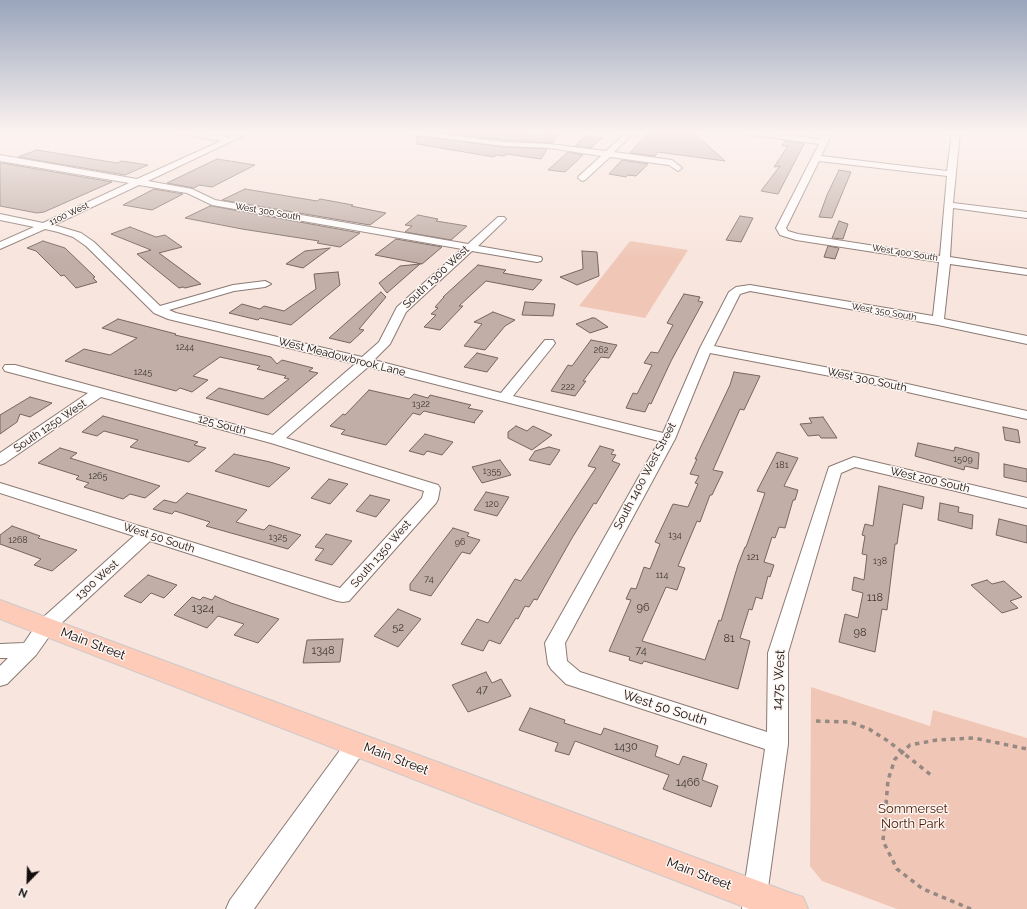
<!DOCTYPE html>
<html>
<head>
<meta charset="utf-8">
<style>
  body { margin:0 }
  #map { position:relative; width:1027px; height:909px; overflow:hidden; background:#f8e5dd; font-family:Raleway,sans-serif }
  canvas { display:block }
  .north { position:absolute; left:8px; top:861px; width:40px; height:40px; -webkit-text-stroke:3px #fcf5f2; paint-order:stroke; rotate:203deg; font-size:11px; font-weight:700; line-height:16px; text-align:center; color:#140e0c }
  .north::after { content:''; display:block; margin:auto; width:14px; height:18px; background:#140e0c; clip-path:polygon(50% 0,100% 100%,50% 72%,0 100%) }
</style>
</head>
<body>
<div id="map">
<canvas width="1027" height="909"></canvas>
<div class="north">N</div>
</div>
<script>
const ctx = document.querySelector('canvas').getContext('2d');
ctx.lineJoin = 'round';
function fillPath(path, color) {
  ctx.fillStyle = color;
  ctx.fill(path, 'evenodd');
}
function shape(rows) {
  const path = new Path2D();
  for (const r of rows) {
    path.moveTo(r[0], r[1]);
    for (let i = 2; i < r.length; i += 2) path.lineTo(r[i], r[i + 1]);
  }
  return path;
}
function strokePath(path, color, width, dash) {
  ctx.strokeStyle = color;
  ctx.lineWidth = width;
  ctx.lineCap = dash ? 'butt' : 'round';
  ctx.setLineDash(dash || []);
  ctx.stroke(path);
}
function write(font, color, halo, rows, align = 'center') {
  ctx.font = font + ' Raleway,sans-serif';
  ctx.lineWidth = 3;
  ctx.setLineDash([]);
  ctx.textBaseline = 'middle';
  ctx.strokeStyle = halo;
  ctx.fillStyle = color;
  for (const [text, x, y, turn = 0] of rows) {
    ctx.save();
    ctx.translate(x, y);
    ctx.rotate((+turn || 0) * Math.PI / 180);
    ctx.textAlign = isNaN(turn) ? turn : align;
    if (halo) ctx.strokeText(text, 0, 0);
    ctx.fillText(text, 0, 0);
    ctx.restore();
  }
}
fillPath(shape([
  [630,241,688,250,645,318,579,306],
  [811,687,930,726,933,710,1027,738,1027,909,897,909,822,881,810,866]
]), '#f0c7b7');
const building = shape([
  [437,132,511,132,541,136,543,133,558,134,552,143,504,140,437,132],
  [649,132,693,132,725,161,658,152,655,156,630,153,649,132],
  [417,136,504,147,547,149,541,159,507,154,504,156,496,155,494,157,417,144,417,136],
  [586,136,602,138,591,148,575,146,586,136],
  [785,141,804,144,778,194,761,191,780,166,774,167,788,146,782,146,785,141],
  [37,150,117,163,122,161,148,165,125,175,18,157,37,150],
  [568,152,583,155,565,172,548,170,568,152],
  [217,159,255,165,212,187,199,185,194,188,167,183,217,159],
  [622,160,648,164,636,176,628,175,626,177,609,174,622,160],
  [0,163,2,163,112,182,44,212,37,213,0,206,0,163],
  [839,170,851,172,832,218,819,217,827,195,839,170],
  [154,189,183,194,152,210,123,205,154,189],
  [245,189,317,201,320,199,353,205,351,206,386,213,370,225,222,200,245,189],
  [210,206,212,206,360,233,340,247,317,243,319,241,242,229,185,218,210,206],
  [418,215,438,219,436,221,467,226,451,240,405,232,412,226,405,225,418,215],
  [740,216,753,218,741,242,726,240,740,216],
  [839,221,848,224,843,239,832,238,839,221],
  [130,227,156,237,165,235,182,247,159,253,201,284,185,288,183,287,179,288,137,254,151,250,111,234,130,227],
  [396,239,442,247,422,264,375,255,396,239],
  [43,241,65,248,95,277,93,278,97,282,76,288,64,275,61,276,36,251,27,248,43,241],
  [828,246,839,248,835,259,824,257,828,246],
  [330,248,303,268,286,264,305,251,330,248],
  [582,251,597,252,599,276,577,285,560,277,583,269,582,251],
  [420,264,387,293,379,283,400,266,420,264],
  [478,265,506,270,503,273,542,280,533,290,486,281,459,306,463,306,440,330,424,327,436,315,431,314,438,308,435,307,444,297,443,297,478,265],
  [338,272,340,285,291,325,260,318,258,320,229,313,242,304,260,309,264,306,284,311,316,289,314,274,338,272],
  [381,292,386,297,359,329,364,330,350,343,329,338,381,292],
  [684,294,700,297,698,301,703,302,671,361,651,404,649,403,645,412,626,408,633,393,637,394,652,365,644,363,651,352,658,353,673,325,667,323,684,294],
  [525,302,555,304,553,316,522,315,525,302],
  [493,312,515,320,505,326,485,350,464,346,482,324,474,322,493,312],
  [592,318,595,318,608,327,590,333,576,324,592,318],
  [118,319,176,334,175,335,271,357,277,364,282,360,313,368,309,371,318,373,268,415,206,398,219,388,263,399,289,379,284,378,286,376,257,369,260,366,220,357,193,376,208,380,192,392,180,388,176,391,65,361,84,349,110,355,137,338,102,328,118,319],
  [591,340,617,345,609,358,601,357,583,381,586,381,575,396,551,391,568,365,572,366,591,340],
  [477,353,498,358,487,372,464,367,477,353],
  [734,372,760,376,744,410,740,409,713,470,723,472,712,495,710,495,700,522,697,521,678,566,685,568,677,590,666,587,642,641,705,660,719,620,721,621,738,565,745,547,746,547,765,493,757,491,777,452,798,458,784,486,798,490,795,500,793,500,785,528,779,527,775,538,772,537,764,562,774,565,770,577,768,576,762,599,756,597,752,610,749,609,740,638,750,641,738,689,644,661,642,664,629,660,630,657,609,651,631,600,626,599,631,588,636,589,644,567,650,569,660,544,655,542,673,504,688,507,698,484,695,483,699,476,690,474,697,459,695,459,730,385,734,372],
  [369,390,409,399,414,394,428,398,430,395,471,405,468,408,483,411,474,422,475,423,424,411,420,415,413,413,386,445,341,434,345,430,330,426,343,414,345,415,369,390],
  [30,397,52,403,30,417,20,414,17,422,0,434,0,415,30,397],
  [103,416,198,442,194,445,206,448,189,462,130,447,138,440,104,431,97,436,82,432,103,416],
  [823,417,837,438,821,438,819,435,808,436,800,424,812,423,809,418,823,417],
  [516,426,527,431,533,426,552,435,532,450,508,438,508,432,516,426],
  [1003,427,1018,430,1020,443,1005,440,1003,427],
  [425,434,453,442,442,455,427,451,424,455,409,451,425,434],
  [918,443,954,451,955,447,979,453,978,469,965,466,964,470,915,456,918,443],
  [600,446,614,450,611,454,616,455,612,461,620,464,596,504,594,503,572,538,537,600,534,599,529,607,525,606,518,619,516,618,500,644,489,640,483,651,461,644,477,619,488,623,515,579,521,581,596,468,588,466,600,446],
  [549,447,560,450,550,465,529,460,535,451,549,447],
  [60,448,77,453,70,458,160,486,145,498,130,494,123,499,84,487,89,483,76,479,79,476,38,463,60,448],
  [234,454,270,462,290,468,269,487,215,471,234,454],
  [500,460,511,475,482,483,472,467,500,460],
  [1004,464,1027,469,1027,482,1004,477,1004,464],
  [329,479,348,484,330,504,311,498,329,479],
  [879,486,924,497,922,509,903,504,897,544,895,544,887,610,882,609,875,652,839,642,845,614,858,618,863,593,852,590,854,577,864,580,867,555,862,554,865,536,862,535,865,524,873,526,879,486],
  [486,492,509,497,497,516,474,510,486,492],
  [187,493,247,510,236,522,264,530,269,525,301,535,288,549,206,526,210,522,175,511,172,514,153,509,164,500,176,503,187,493],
  [370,495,390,500,376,517,356,511,370,495],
  [940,503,959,507,958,512,973,515,972,529,938,520,940,503],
  [999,519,1027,526,1027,543,996,535,999,519],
  [12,526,40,536,38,538,77,550,52,571,34,565,41,559,0,544,0,535,12,526],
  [453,528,469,533,467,536,480,540,470,554,462,552,431,596,410,590,410,584,453,528],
  [326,534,352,541,332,565,315,560,324,549,315,547,326,534],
  [148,575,177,585,164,598,151,593,141,603,124,596,148,575],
  [987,580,992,584,1004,581,1022,597,1010,601,1018,608,1002,613,971,585,987,580],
  [215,596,231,603,279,619,258,643,234,635,244,624,218,616,207,628,174,615,192,597,200,600,203,597,212,600,215,596],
  [398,609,421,619,398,647,374,636,398,609],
  [343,639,340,662,303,663,307,640,343,639],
  [486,672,492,683,501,679,511,696,468,712,452,685,486,672],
  [530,708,565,720,564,723,601,735,604,728,658,746,655,756,679,765,683,756,707,764,702,780,718,786,711,807,663,789,669,775,575,741,569,755,555,751,558,743,519,730,530,708]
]);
fillPath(building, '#c0aea7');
strokePath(building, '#76665f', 1);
const minor = shape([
  [176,132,194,132,229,137,241,132,251,132,148,181,192,189,215,200,468,244,498,217,504,217,506,219,504,221,478,246,541,257,542,259,541,261,537,262,472,251,406,312,390,344,374,360,501,393,545,340,553,340,555,343,553,346,513,396,663,433,700,348,729,292,736,287,750,285,933,316,939,262,796,240,780,235,776,228,819,144,744,134,740,132,761,132,821,139,825,132,833,132,821,156,947,171,952,132,960,132,953,203,1027,212,1027,218,953,208,950,257,1027,269,1027,275,950,264,944,319,1027,336,1027,344,938,325,750,291,740,294,714,346,872,376,1027,411,1027,419,872,384,710,353,675,439,565,643,567,661,580,672,767,732,768,653,829,467,854,457,1027,498,1027,508,855,467,841,473,788,653,788,744,767,895,768,909,742,909,743,895,765,749,566,684,551,669,548,664,545,643,659,441,368,367,286,438,438,485,440,488,438,499,436,503,349,601,343,602,337,601,150,541,53,631,36,655,7,684,0,686,0,666,8,658,0,658,0,644,24,643,39,621,134,536,0,493,0,483,340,588,422,498,424,491,271,443,101,397,5,463,0,465,0,453,88,393,5,371,3,368,5,365,15,365,273,435,355,364,168,319,154,313,86,246,73,237,58,232,45,229,0,249,0,242,34,227,0,220,0,214,43,223,129,183,0,161,0,155,137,179,221,141,180,134,176,132],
  [819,161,947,176,940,256,798,234,788,231,786,228,819,161],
  [139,185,187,193,212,205,462,249,397,307,379,342,362,357,176,313,169,310,234,291,265,287,271,284,265,281,233,285,160,306,94,242,81,233,54,225,139,185],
  [406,132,427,132,504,142,550,144,606,151,627,132,635,132,614,152,672,160,682,168,678,171,669,165,610,157,585,180,582,181,578,178,579,176,601,156,550,148,504,146,410,134,406,132],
  [357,735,365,738,368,744,365,750,254,909,226,909,230,900,349,738,357,735]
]);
const major = shape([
  [0,600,791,893,803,897,808,909,749,909,0,619,0,600]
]);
strokePath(minor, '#8b7a74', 2);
strokePath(major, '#cbcaca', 2);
strokePath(shape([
  [816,721,850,722,869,729,888,741,931,775],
  [971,909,923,889,897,869,883,841,888,780,895,759,910,745,937,740,974,738,1027,749]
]), '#968883', 3.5, [4.5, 4.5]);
fillPath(minor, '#fff');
fillPath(major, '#fdcbb8');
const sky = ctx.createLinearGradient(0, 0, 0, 259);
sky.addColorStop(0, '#99a5bc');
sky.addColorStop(0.51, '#fcf3f0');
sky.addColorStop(1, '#fcf3f000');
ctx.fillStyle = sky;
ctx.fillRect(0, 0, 1027, 259);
write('9px', '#140e0c', '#fcf5f2', [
  ["West 300 South",268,212,10],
  ["1100 West",69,214,-25],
  ["West 400 South",905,253,9],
  ["West 350 South",884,312,10]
]);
write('9px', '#3f3633', null, [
  ["1244",185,347],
  ["262",601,350],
  ["1245",143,372],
  ["222",568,387],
  ["1322",421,404],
  ["1509",963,459],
  ["181",782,465],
  ["1355",492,471],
  ["1265",98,476],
  ["120",492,504],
  ["134",675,535],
  ["1325",278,537],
  ["1268",18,540],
  ["96",460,542],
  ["121",753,557],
  ["138",880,561],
  ["114",662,575],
  ["74",429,579]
]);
write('11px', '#140e0c', '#fcf5f2', [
  ["South 1300 West",436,277,-43],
  ["West Meadowbrook Lane",342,357,14],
  ["West 300 South",867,380,12],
  ["125 South",222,425,15],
  ["South 1250 West",50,426,-34],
  ["South 1400 West Street",645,476,-62],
  ["West 200 South",930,480,13],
  ["West 50 South",159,538,18],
  ["South 1350 West",381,554,-49],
  ["1300 West",97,580,-42]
]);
write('11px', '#3f3633', null, [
  ["118",875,598],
  ["96",643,608],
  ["1324",203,609],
  ["52",398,628],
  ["98",860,633],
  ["81",729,639],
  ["1348",323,651],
  ["74",641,651],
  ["47",482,690],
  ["1430",626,747],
  ["1466",688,783]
]);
write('13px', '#140e0c', '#fcf5f2', [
  ["Main Street",93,644,21],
  ["1475 West",779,680,-87],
  ["West 50 South",665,708,18],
  ["Main Street",396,759,21],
  ["Main Street",699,874,21]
]);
write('13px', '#4a1802', '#fcf5f2', [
  ["Sommerset",913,809],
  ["North Park",913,824]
]);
</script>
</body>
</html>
